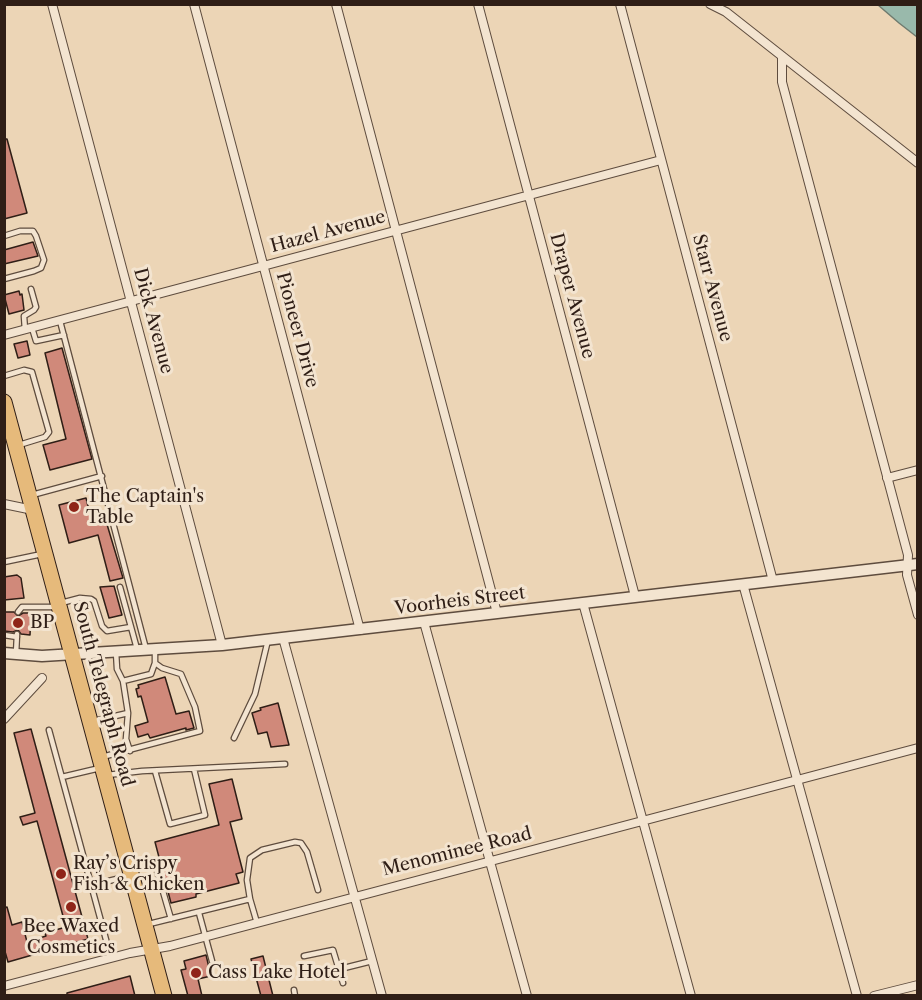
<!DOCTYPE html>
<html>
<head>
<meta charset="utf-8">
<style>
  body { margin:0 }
  #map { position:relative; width:922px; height:1000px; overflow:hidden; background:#ecd5b6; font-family:"Libre Caslon Text",serif }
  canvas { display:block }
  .frame { position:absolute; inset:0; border:6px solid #2f1e16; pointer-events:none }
</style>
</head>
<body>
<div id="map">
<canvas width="922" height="1000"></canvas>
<div class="frame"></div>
</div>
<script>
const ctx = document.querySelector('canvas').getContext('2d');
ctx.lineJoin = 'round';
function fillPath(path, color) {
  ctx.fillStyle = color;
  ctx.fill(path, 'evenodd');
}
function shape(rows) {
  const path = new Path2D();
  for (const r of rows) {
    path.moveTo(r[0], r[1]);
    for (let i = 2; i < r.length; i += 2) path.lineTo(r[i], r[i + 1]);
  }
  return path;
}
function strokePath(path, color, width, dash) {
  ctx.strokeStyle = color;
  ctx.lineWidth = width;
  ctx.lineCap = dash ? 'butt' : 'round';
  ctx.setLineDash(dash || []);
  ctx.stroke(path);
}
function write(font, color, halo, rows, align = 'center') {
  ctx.font = font + ' "Libre Caslon Text",serif';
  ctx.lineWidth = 6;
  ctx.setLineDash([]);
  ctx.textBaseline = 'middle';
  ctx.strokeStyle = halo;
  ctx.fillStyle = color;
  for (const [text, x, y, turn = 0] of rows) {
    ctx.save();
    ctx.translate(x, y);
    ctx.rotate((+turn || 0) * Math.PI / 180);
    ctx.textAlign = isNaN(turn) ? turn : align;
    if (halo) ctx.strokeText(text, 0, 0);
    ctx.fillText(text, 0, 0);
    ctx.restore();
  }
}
const water = shape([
  [878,5,917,5,917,37,899,23,878,5]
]);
fillPath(water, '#99b9ab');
strokePath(water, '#6f7b6f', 1.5);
const building = shape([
  [4,139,7,139,27,213,4,219,4,139],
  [33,242,38,256,4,264,4,250,33,242],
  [19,291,20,295,22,294,24,310,9,314,4,295,19,291],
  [27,341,30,355,18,358,14,344,27,341],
  [62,348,92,459,50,470,43,445,66,439,45,353,62,348],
  [86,498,91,518,93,517,95,524,106,521,123,578,110,581,98,535,69,543,59,505,86,498],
  [17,575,21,578,24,598,4,600,4,577,17,575],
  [114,586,122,615,109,618,100,587,114,586],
  [4,612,14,612,18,616,23,613,31,613,30,635,21,634,18,630,13,632,4,631,4,612],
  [165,677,176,714,189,711,194,728,186,730,186,728,150,738,148,734,138,737,135,726,148,722,141,696,138,697,136,689,139,688,138,685,165,677],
  [278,703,289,745,271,747,267,732,258,734,252,713,261,710,260,708,278,703],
  [31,729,88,939,8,962,4,948,4,908,7,907,12,925,22,922,27,942,46,936,45,933,66,927,37,821,23,825,20,817,35,813,14,733,31,729],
  [232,779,242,819,230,822,243,872,236,874,239,883,196,894,196,897,171,903,155,842,219,825,209,784,232,779],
  [206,955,211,976,198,979,202,996,188,996,181,970,186,969,184,961,206,955],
  [263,956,273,996,261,996,251,959,263,956],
  [130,976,135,996,67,996,67,993,130,976]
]);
fillPath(building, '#d0897a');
strokePath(building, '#2f1e16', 1.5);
const service = shape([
  [4,236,20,231,33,231,36,236,44,260,41,268,34,271,4,279],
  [60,321,146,649],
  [32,328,36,341,64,335],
  [25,330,24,316,34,310,36,307,31,289],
  [4,376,24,370,32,372,49,432,45,437,19,445],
  [32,495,102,476],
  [4,562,42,554],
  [120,587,131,627],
  [61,603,80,598,91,599,94,601,102,626,107,631,131,627,137,649],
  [18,612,22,607,57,607],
  [4,635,17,637],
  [116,652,117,669,123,681],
  [16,654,17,634],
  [128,713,126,739,130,751],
  [94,721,128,713,123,681,151,674,155,663],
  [49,730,111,958],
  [234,738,255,694,268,640],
  [102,757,200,731,195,707,181,674,162,668,155,663,155,651],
  [155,771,170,824,205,815,194,769],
  [107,775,142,771,285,764],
  [62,777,100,768],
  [129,860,151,861,155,864,171,919],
  [92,885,129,876],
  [250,899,247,880,250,858,262,850,295,842,301,843,307,852,318,890],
  [199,913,212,961],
  [149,924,250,899,257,923],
  [304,956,333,950,343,983],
  [340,969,372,961],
  [294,990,295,996]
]);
const minor = shape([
  [52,4,222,645],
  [194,4,360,630],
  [336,4,497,613],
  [478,4,635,596],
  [620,4,773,581],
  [710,4,726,12,918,163],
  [782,57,782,82,908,555,907,575,918,615],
  [4,335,661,160],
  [887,478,918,470],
  [4,504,33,510],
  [743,584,857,996],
  [583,603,691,996],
  [424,622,527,996],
  [283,638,382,996],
  [4,719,42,678],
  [4,986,130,953,170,946,918,748],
  [874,996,918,985]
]);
const tertiary = shape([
  [4,653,42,656,222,645,918,564]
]);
const trunk = shape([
  [4,402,164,996]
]);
strokePath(service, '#5e4c3e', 7);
strokePath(minor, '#5e4c3e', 10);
strokePath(tertiary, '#5e4c3e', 13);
strokePath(trunk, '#2f1e16', 17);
strokePath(service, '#f3e4d0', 4.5);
strokePath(minor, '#f3e4d0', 8);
strokePath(tertiary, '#f3e4d0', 10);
strokePath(trunk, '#e6ba7b', 15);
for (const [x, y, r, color] of [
  [74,507,6,"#8f2418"],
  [18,623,6,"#8f2418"],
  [61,874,6,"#8f2418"],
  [71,907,6,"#8f2418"],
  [196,973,6,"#8f2418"]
]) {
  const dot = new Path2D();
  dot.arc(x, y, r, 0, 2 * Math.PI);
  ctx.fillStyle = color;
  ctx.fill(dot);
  strokePath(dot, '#f3e4d0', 2);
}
write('18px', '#2f1e16', '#f3e4d0', [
  ["Hazel Avenue",328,232,-15],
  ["Starr Avenue",712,288,75],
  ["Draper Avenue",572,296,75],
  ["Dick Avenue",153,321,75],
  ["Pioneer Drive",297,330,75],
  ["Voorheis Street",460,601,-7],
  ["South Telegraph Road",103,694,75],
  ["Menominee Road",457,852,-14]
]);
write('18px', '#2f1e16', '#f3e4d0', [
  ["The Captain's",86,497],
  ["Table",86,518],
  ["BP",30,623],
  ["Ray’s Crispy",73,864],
  ["Fish & Chicken",73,885],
  ["Bee Waxed",71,927,"center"],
  ["Cosmetics",71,948,"center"],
  ["Cass Lake Hotel",208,973]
], 'left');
</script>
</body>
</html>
